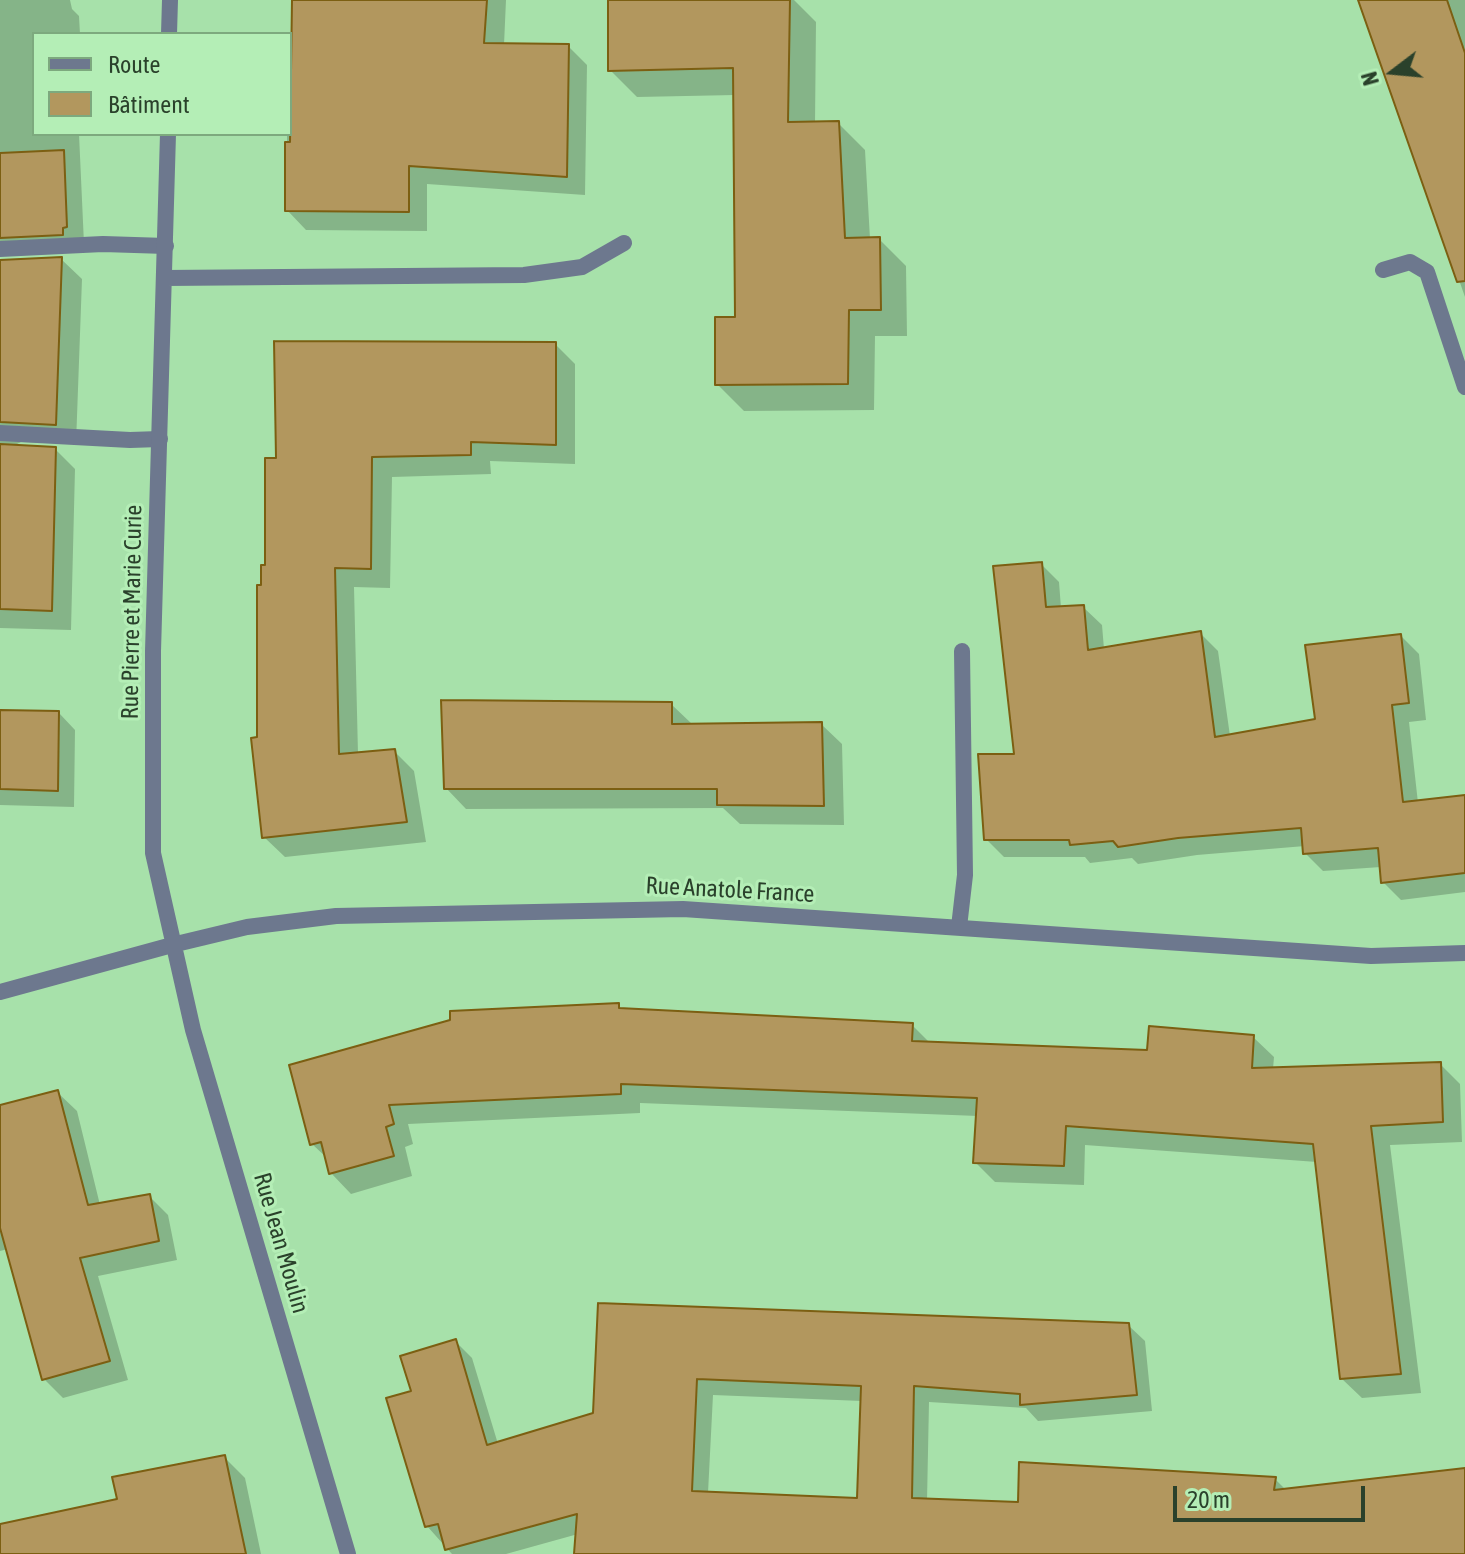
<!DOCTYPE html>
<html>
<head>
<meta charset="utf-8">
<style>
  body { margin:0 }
  #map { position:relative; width:1465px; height:1554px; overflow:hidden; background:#a7e1aa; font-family:"Asap Condensed",sans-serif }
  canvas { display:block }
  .legend { position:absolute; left:32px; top:32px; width:260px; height:104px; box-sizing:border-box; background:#b4eeb6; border:2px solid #7da97e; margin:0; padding:10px 14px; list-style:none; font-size:24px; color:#2a412b }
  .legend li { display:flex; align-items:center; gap:16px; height:40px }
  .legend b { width:40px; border:2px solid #7da97e }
  .north { position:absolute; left:1353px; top:32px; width:80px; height:80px; -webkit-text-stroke:6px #b4eeb6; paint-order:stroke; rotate:254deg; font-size:22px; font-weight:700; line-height:32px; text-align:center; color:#2a412b }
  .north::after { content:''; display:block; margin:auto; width:28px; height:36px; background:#2a412b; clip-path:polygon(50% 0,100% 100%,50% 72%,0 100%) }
  .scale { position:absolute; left:1173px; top:1486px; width:192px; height:36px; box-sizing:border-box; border:4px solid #2a412b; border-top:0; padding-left:10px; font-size:24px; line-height:28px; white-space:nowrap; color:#2a412b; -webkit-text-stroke:6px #b4eeb6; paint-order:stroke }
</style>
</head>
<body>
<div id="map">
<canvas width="1465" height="1554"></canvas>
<ul class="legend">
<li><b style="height:10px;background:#6d788e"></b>Route</li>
<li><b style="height:22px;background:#b2975e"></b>Bâtiment</li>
</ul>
<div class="north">N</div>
<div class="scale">20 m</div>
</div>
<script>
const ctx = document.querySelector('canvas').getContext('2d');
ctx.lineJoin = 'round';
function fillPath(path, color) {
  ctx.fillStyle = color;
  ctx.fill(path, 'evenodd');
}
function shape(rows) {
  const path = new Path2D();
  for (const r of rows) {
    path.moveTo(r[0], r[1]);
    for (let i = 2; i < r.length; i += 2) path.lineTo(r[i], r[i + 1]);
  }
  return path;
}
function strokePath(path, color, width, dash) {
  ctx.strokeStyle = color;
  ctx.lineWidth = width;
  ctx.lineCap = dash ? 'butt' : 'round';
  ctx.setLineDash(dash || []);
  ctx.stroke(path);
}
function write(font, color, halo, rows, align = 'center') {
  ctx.font = font + ' "Asap Condensed",sans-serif';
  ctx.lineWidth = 6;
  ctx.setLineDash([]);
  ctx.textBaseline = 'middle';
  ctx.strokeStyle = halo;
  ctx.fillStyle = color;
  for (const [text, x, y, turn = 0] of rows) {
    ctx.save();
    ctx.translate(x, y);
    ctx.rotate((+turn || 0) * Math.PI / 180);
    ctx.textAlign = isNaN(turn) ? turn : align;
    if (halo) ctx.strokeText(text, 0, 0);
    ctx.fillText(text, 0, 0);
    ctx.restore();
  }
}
fillPath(shape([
  [0,0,70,0,72,9,79,16,80,34,34,34,34,134,79,134,84,244,0,246],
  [294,0,506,0,504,45,568,46,587,65,585,195,427,184,427,231,306,230,287,210,287,134,290,134],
  [610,0,794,0,816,22,815,124,838,123,865,150,870,239,879,239,906,266,907,336,875,336,874,410,744,411,717,384,737,319,735,95,637,97,610,70],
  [1361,0,1465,0,1465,297],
  [61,259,82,279,76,444,21,442,11,447,55,449,75,469,71,630,0,628,0,261],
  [555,344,575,364,575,464,490,461,491,474,392,477,390,588,354,587,358,754,394,751,414,771,426,842,285,857,264,837,259,739,263,588,278,460],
  [1041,564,1059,582,1061,608,1083,607,1102,625,1104,649,1200,633,1218,651,1230,736,1317,721,1401,636,1419,654,1426,720,1409,722,1418,803,1465,797,1465,892,1401,900,1383,882,1381,867,1323,871,1305,853,1305,846,1197,855,1138,864,1132,858,1090,863,1085,857,1004,857,986,839,1016,756],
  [671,704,692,724,821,724,842,744,844,825,740,824,723,808,466,809,446,788],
  [0,712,59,713,75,730,74,807,0,805],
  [618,1005,623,1010,912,1025,931,1044,1149,1052,1253,1037,1274,1057,1273,1069,1440,1064,1460,1084,1462,1142,1390,1145,1421,1393,1362,1398,1341,1378,1317,1162,1085,1145,1084,1185,995,1182,975,1162,978,1116,640,1103,640,1113,408,1124,413,1144,405,1147,412,1176,351,1194,331,1173,327,1158,312,1144,291,1066],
  [57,1092,77,1111,100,1205,149,1196,168,1215,177,1260,98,1276,128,1380,63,1398,44,1379,8,1249,0,1251,0,1107],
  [600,1305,1128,1325,1145,1341,1152,1411,1038,1421,1026,1408,929,1402,927,1501,1020,1504,1275,1479,1287,1491,1465,1470,1465,1554,576,1554,578,1534,506,1554,452,1554,427,1526,413,1392,455,1341,472,1358,498,1444,595,1415],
  [713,1395,862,1401,859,1500,708,1493],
  [224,1457,245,1478,261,1554,0,1554,0,1526,120,1501]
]), '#0003');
const building = shape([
  [292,0,487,0,484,43,569,44,567,177,409,166,409,212,285,211,285,142,290,142,292,0],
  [608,0,790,0,788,122,839,121,845,238,880,237,881,310,849,310,848,384,715,385,715,317,735,317,733,68,608,71,608,0],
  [1358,0,1447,0,1465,53,1465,281,1457,282,1358,0],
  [64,150,67,227,63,228,63,235,0,238,0,153,64,150],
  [62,257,56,425,0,422,0,260,62,257],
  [274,341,556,342,556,445,471,442,471,455,372,457,371,569,335,568,339,754,395,749,407,822,262,838,251,738,257,737,257,585,261,585,261,565,265,565,265,458,276,458,274,341],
  [0,444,56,447,52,611,0,609,0,444],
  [1042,562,1046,607,1084,605,1088,650,1201,631,1215,737,1315,719,1305,645,1401,634,1409,703,1392,705,1403,802,1465,795,1465,873,1381,883,1378,848,1303,854,1301,828,1178,838,1118,847,1113,841,1070,845,1069,840,984,840,978,754,1014,754,993,566,1042,562],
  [441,700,672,702,672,724,822,722,824,806,717,805,717,789,444,789,441,700],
  [0,710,59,711,58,791,0,789,0,710],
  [619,1003,619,1008,913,1023,912,1041,1147,1050,1149,1026,1254,1035,1252,1068,1441,1062,1443,1122,1371,1126,1401,1374,1340,1379,1313,1144,1066,1126,1064,1166,973,1163,977,1098,621,1084,621,1094,389,1105,394,1124,386,1127,394,1156,329,1174,321,1142,310,1145,289,1065,450,1020,450,1011,619,1003],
  [58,1090,88,1205,150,1194,159,1241,80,1258,110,1361,42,1380,0,1228,0,1105,58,1090],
  [598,1303,1129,1323,1137,1395,1020,1405,1020,1394,914,1386,912,1498,1018,1502,1019,1462,1276,1477,1274,1490,1465,1468,1465,1554,574,1554,577,1514,445,1550,438,1524,425,1527,386,1398,411,1391,400,1356,456,1339,487,1445,593,1413,598,1303],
  [697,1379,861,1386,857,1498,692,1491,697,1379],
  [225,1455,246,1554,0,1554,0,1524,117,1499,112,1477,225,1455]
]);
fillPath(building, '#b2975e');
strokePath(building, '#7c5f12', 2);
strokePath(shape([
  [0,249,103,244,166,246],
  [1383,270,1410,262,1427,272,1465,387],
  [0,433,130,440,160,439],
  [959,927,965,875,962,651]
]), '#6d788e', 16);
strokePath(shape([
  [169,34,170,0],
  [168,134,153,651,153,853,193,1030,348,1554],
  [165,278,524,275,582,267,624,243],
  [0,992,172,945,247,927,336,916,683,909,1371,956,1465,953]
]), '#6d788e', 16);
write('24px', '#2a412b', '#b4eeb6', [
  ["Rue Pierre et Marie Curie",132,612,-89],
  ["Rue Anatole France",730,890,3],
  ["Rue Jean Moulin",281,1243,74]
]);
</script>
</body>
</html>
